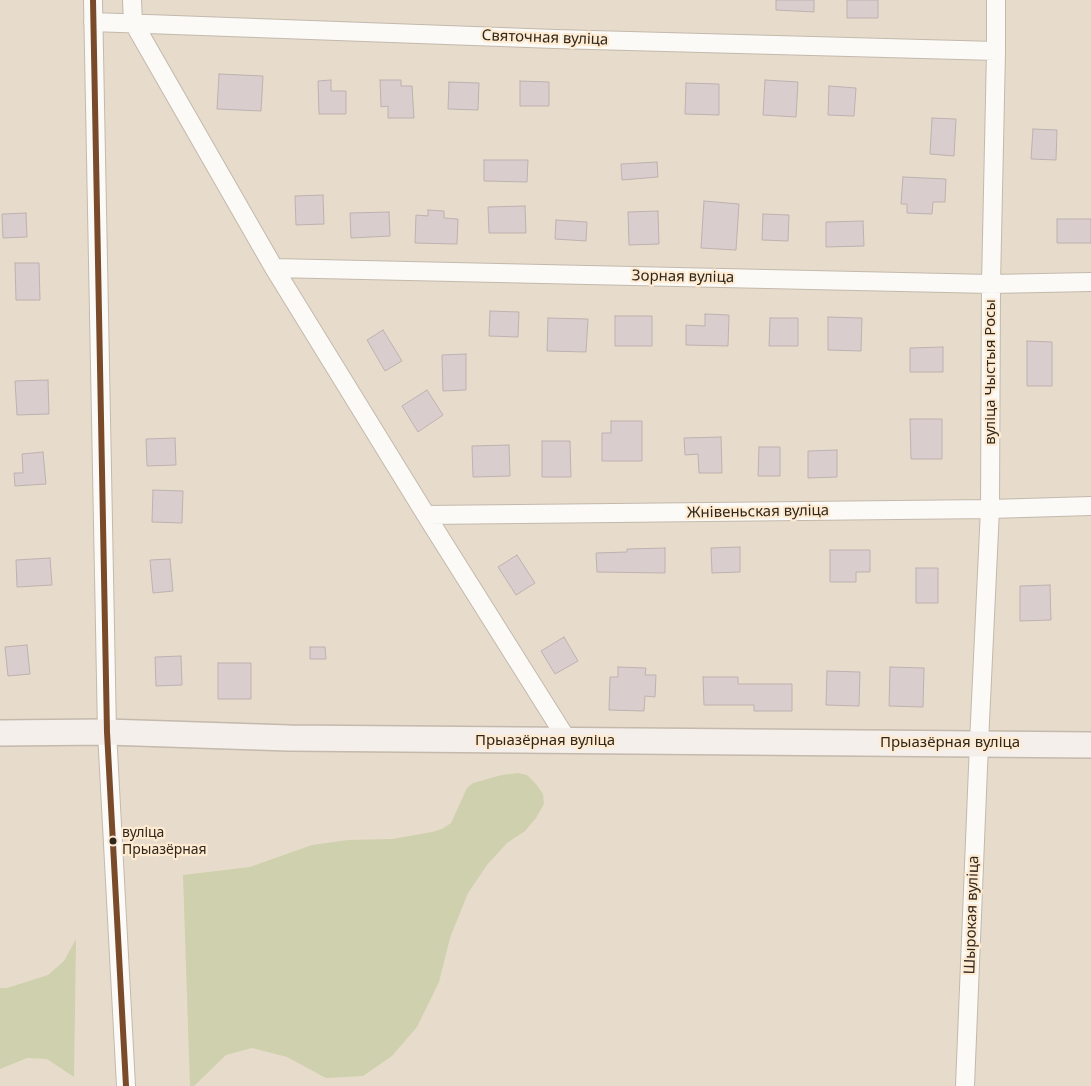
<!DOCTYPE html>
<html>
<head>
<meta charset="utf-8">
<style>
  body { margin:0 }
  canvas { display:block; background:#e7dbcb }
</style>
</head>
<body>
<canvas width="1091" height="1086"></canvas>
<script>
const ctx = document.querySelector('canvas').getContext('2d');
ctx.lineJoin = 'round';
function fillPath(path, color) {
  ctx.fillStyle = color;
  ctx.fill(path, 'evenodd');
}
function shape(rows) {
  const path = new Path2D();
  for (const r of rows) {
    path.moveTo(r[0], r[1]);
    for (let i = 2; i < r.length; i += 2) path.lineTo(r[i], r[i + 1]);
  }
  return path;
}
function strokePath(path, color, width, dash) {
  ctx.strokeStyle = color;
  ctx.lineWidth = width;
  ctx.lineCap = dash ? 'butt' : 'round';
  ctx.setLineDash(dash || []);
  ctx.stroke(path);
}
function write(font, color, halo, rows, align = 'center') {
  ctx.font = font + ' "Noto Sans",sans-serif';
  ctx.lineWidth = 4.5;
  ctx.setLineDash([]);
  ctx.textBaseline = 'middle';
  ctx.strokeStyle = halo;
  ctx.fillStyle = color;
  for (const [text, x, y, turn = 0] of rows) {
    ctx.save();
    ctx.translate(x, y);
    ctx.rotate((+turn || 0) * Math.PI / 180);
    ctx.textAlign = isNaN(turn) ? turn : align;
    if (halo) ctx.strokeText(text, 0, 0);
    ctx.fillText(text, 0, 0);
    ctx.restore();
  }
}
fillPath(shape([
  [518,773,527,775,536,784,543,794,544,804,536,818,525,831,507,843,487,865,468,893,450,938,439,982,417,1027,392,1056,363,1076,326,1078,287,1057,252,1048,226,1055,194,1086,190,1086,183,875,250,867,312,845,348,840,392,839,432,832,442,829,451,823,467,788,473,783,502,775],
  [76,939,74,1077,47,1059,27,1058,0,1069,0,988,7,988,48,975,64,961]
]), '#cfd0ad');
const building = shape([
  [776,0,814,0,814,12,776,10,776,0],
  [847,0,878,0,878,18,847,18,847,0],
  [219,74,263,76,261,111,217,109,219,74],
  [331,80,331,91,346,91,346,114,319,114,318,81,331,80],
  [380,80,401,80,401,86,412,86,414,118,388,118,388,106,381,107,380,80],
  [765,80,798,82,796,117,763,115,765,80],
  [520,81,549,82,549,106,520,106,520,81],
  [449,82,479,83,478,110,448,109,449,82],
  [686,83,719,84,719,115,685,114,686,83],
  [829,86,856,88,854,116,828,115,829,86],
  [932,118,956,119,954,156,930,154,932,118],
  [1033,129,1057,130,1056,160,1031,159,1033,129],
  [484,160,528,160,527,182,484,181,484,160],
  [657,162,658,177,622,180,621,164,657,162],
  [903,177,946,179,945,202,933,202,932,214,907,213,907,204,901,204,903,177],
  [323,195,324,224,296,225,295,196,323,195],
  [704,201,739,204,736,250,701,248,704,201],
  [525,206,526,233,489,233,488,207,525,206],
  [428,210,444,211,444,218,458,219,457,244,415,243,416,215,428,216,428,210],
  [658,211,659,244,629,245,628,212,658,211],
  [389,212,390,236,351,238,350,213,389,212],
  [26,213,27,237,3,238,2,214,26,213],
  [763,214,789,215,788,241,762,240,763,214],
  [1057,219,1091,219,1091,243,1057,243,1057,219],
  [556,220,587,222,586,241,555,239,556,220],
  [863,221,864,246,826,247,826,222,863,221],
  [15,263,39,263,40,300,16,300,15,263],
  [490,311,519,312,518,337,489,336,490,311],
  [705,314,729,315,728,346,686,345,686,325,705,326,705,314],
  [615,316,652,316,652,346,615,346,615,316],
  [828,317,862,318,861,351,828,350,828,317],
  [548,318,588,319,586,352,547,351,548,318],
  [770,318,798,318,798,346,769,346,770,318],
  [383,330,402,361,385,371,367,340,383,330],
  [1027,341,1052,342,1052,386,1027,386,1027,341],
  [943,347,943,372,910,372,910,348,943,347],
  [466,354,466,390,443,391,442,355,466,354],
  [48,380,49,414,17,415,15,381,48,380],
  [427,390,443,415,418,432,402,406,427,390],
  [910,419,942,419,942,459,911,459,910,419],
  [611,421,642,421,642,461,602,461,602,433,611,433,611,421],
  [721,437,722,473,699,473,698,454,685,455,684,438,721,437],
  [175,438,176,465,147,466,146,439,175,438],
  [542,441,570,441,571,477,542,477,542,441],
  [509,445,510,476,473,477,472,446,509,445],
  [759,447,780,447,780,476,758,476,759,447],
  [837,450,837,477,808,478,808,451,837,450],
  [43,452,46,484,15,486,14,473,23,473,22,454,43,452],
  [153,490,183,491,182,523,152,522,153,490],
  [740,547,740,572,712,573,711,548,740,547],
  [665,548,665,573,597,572,596,553,627,552,627,549,665,548],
  [830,550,870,550,870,572,856,572,856,582,830,582,830,550],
  [517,555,535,583,516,595,498,567,517,555],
  [50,558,52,585,17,587,16,560,50,558],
  [170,559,173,591,153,593,150,560,170,559],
  [916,568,938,568,938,603,916,603,916,568],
  [1050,585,1051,620,1020,621,1020,586,1050,585],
  [564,637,578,661,555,674,541,651,564,637],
  [27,645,30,674,8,676,5,647,27,645],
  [310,647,325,647,326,659,310,659,310,647],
  [181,656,182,685,156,686,155,657,181,656],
  [218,663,251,663,251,699,218,699,218,663],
  [618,667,646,668,645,675,656,675,655,697,645,696,644,711,609,710,610,677,618,677,618,667],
  [890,667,924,668,923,707,889,706,890,667],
  [827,671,860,672,859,706,826,705,827,671],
  [703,677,738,677,738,684,792,684,792,711,754,711,754,705,704,705,703,677]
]);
fillPath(building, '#dacdcd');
strokePath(building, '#bdb2b0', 1);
const street = shape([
  [93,0,107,732,126,1086],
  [132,0,133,22,274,268,426,515,568,741],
  [93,22,555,39,996,51],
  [274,268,991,284,1091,282],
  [426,515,990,509,1091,506],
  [965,1086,979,743,990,509,991,284,996,51,996,0]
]);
const secondary = shape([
  [0,733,107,732,289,738,1091,745]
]);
strokePath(street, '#c3b9ac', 20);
strokePath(secondary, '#c3b9ac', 28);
strokePath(street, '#fbfaf7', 18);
strokePath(secondary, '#f5efeb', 25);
strokePath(shape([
  [93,0,107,732,126,1086]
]), '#7a4b2a', 6);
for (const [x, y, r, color] of [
  [113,841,4.5,"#30271c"]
]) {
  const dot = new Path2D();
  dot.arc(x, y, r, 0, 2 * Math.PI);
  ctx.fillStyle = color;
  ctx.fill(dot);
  strokePath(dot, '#feebd2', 2);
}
write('14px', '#30271c', '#feebd2', [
  ["вуліца",122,833],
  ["Прыазёрная",122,850]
], 'left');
write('15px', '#30271c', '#feebd2', [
  ["Святочная вуліца",545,38,2],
  ["Зорная вуліца",683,277,1],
  ["вуліца Чыстыя Росы",991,372,-90],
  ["Жнівеньская вуліца",758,512,-1],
  ["Прыазёрная вуліца",545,741],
  ["Прыазёрная вуліца",950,743],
  ["Шырокая вуліца",972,915,-88]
]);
</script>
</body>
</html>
